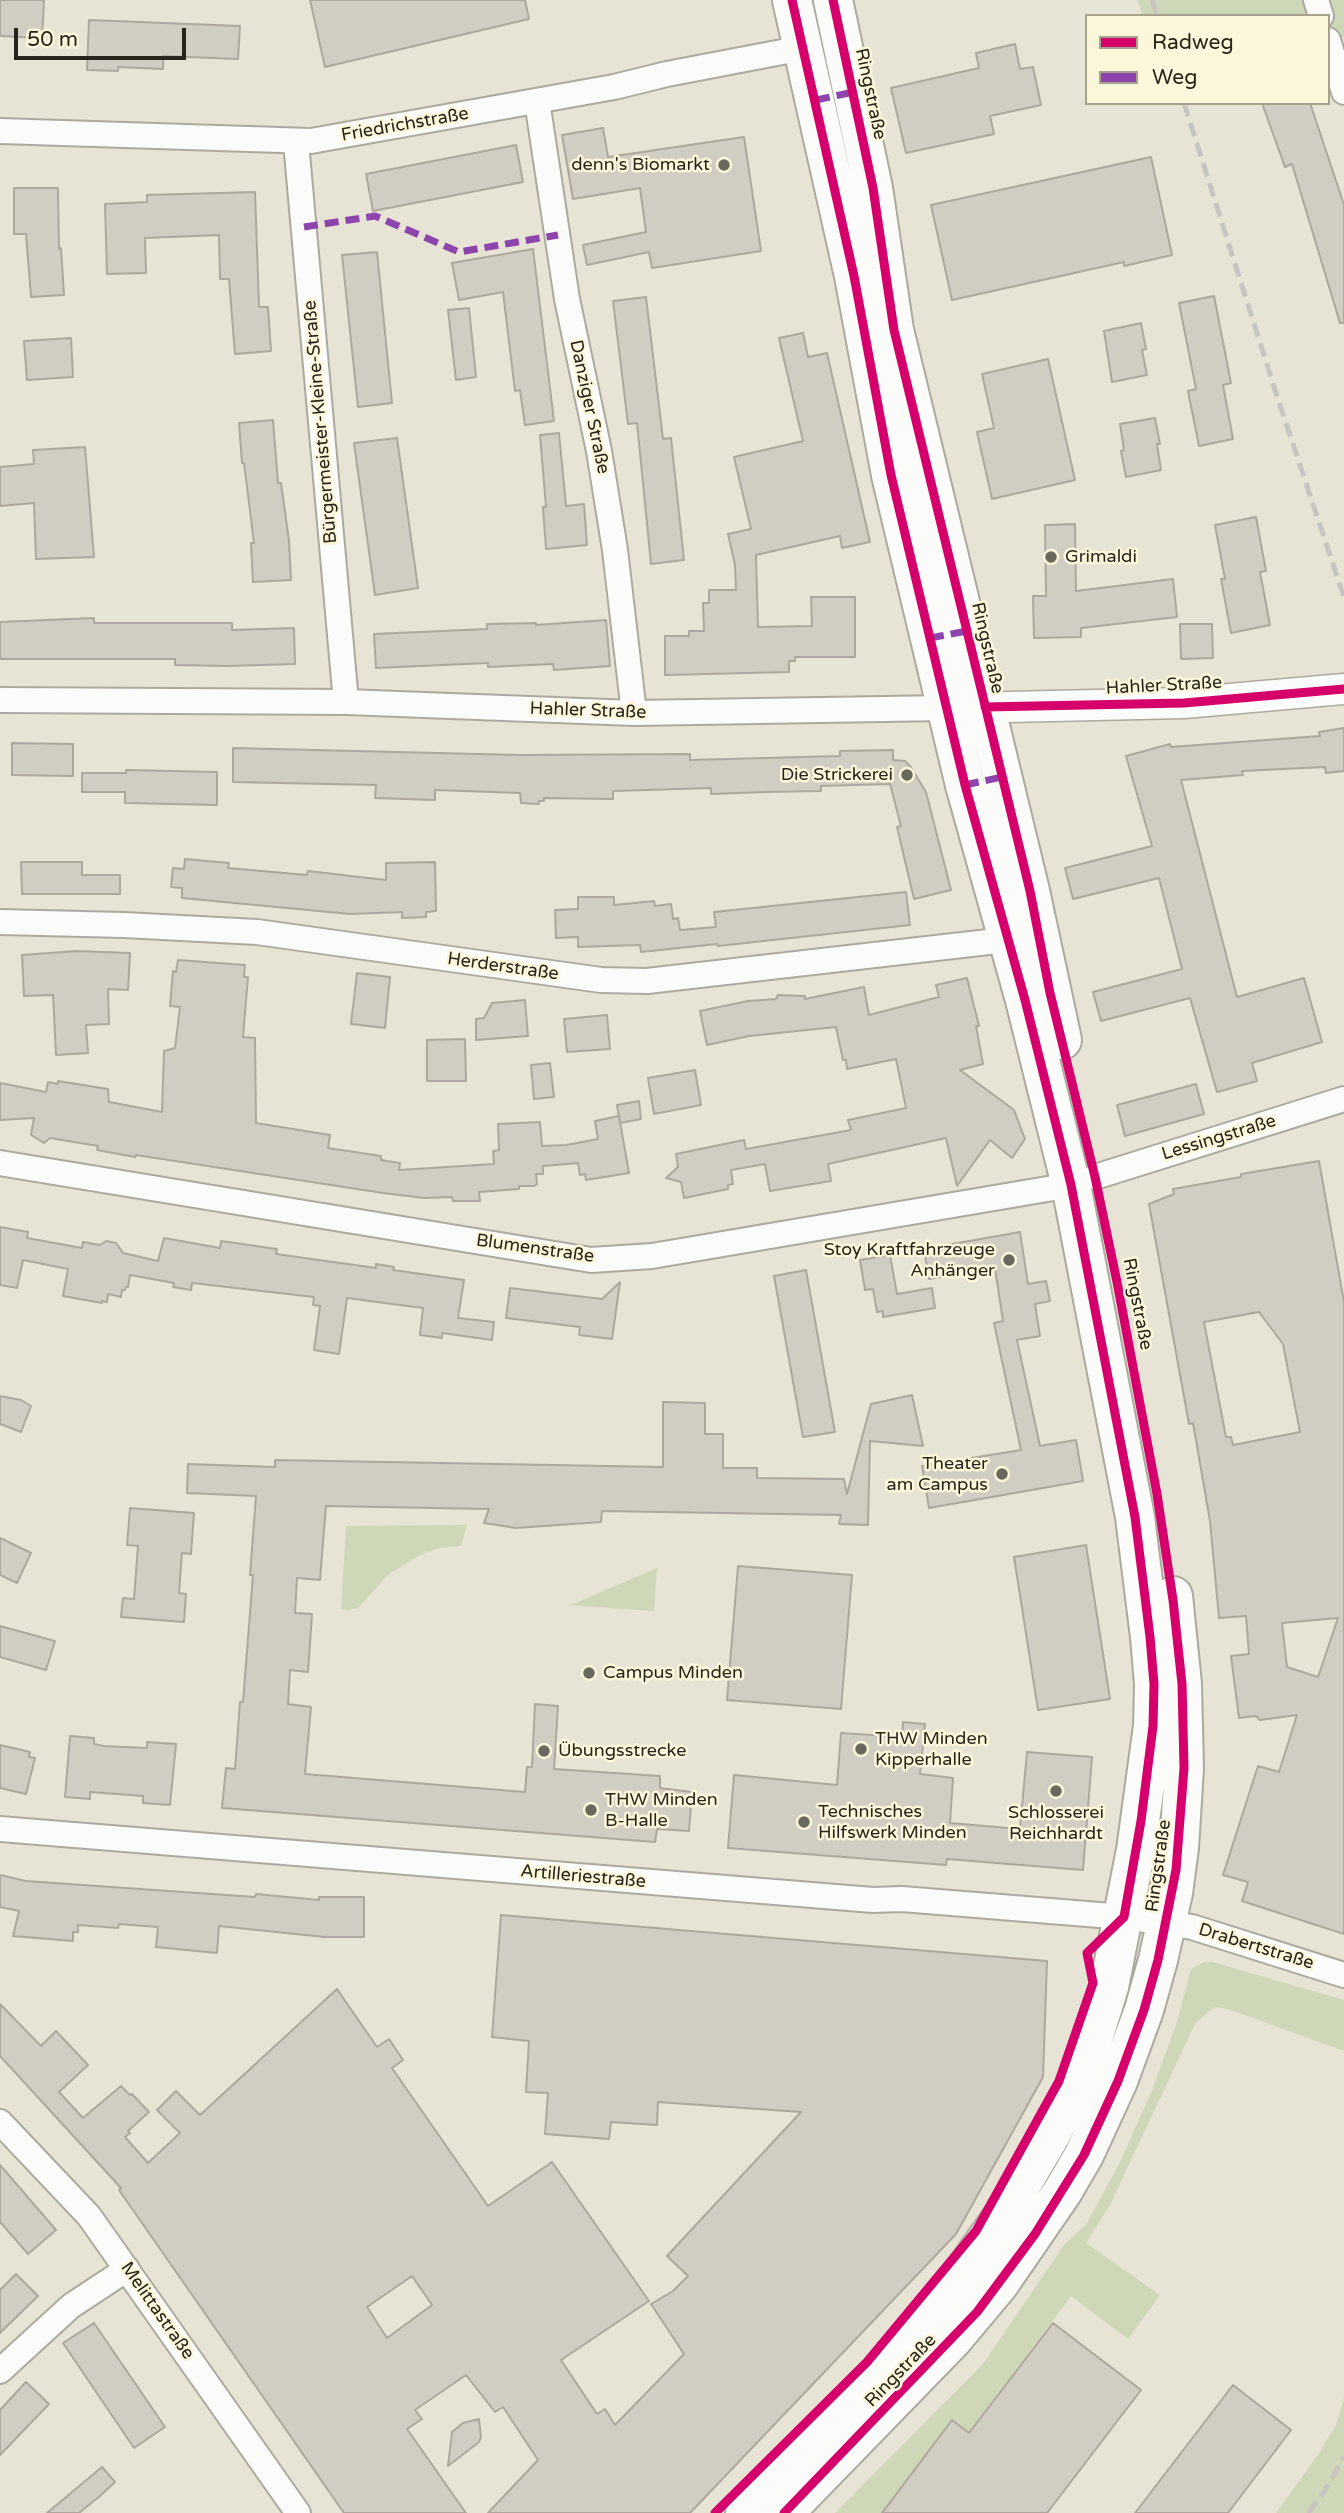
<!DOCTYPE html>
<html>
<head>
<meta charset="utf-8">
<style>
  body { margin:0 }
  #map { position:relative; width:1344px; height:2513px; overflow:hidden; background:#e7e4d5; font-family:"Varela Round",sans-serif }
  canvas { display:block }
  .legend { position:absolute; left:1085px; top:14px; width:245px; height:91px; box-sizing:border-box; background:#fcf6db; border:2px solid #a7a28e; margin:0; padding:9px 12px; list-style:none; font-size:21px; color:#27251b }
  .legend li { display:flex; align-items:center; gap:14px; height:35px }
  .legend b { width:35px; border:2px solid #a7a28e }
  .scale { position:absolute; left:14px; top:28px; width:172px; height:32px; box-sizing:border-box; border:4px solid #27251b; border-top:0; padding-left:9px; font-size:21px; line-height:24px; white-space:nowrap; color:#27251b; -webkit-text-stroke:5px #fcf6db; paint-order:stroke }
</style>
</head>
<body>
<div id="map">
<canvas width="1344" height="2513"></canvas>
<ul class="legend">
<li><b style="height:9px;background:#d6006c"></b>Radweg</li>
<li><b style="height:9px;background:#8e44ad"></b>Weg</li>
</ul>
<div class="scale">50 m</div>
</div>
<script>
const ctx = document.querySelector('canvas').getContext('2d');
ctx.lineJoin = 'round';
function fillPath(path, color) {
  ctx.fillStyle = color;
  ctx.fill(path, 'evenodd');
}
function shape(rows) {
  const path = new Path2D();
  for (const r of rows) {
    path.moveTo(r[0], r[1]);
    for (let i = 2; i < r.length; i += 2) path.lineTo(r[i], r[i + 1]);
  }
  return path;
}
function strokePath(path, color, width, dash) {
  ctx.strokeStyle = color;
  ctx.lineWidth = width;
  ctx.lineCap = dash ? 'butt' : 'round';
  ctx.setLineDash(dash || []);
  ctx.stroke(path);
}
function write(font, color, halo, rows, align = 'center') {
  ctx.font = font + ' "Varela Round",sans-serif';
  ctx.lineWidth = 5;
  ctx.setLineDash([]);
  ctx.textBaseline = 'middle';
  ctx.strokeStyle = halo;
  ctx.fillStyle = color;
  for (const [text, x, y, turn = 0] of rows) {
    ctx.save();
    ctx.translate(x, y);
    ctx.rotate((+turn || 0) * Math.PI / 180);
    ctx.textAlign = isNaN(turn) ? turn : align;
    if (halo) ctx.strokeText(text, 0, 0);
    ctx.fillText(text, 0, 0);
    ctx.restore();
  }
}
fillPath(shape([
  [1137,0,1344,0,1344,37,1328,41,1328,16,1143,16],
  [467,1525,461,1546,439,1548,420,1555,389,1574,359,1607,350,1610,341,1609,346,1526],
  [657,1568,654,1611,568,1605,573,1604],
  [1204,1962,1213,1962,1344,2000,1344,2051,1228,2009,1216,2007,1208,2012,1195,2024,1109,2207,1086,2243,1160,2295,1128,2339,1071,2296,969,2433,952,2421,882,2513,835,2513,983,2364,1064,2245,1086,2225,1120,2162,1151,2093,1177,2022,1191,1969],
  [1344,2398,1344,2513,1276,2513,1318,2455,1336,2425]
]), '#ced7b8');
const building = shape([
  [0,0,44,0,42,38,0,36,0,0],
  [310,0,525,0,529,19,325,67,310,0],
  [89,20,240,26,238,59,163,56,163,69,118,67,118,71,87,70,89,20],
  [1015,44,1020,69,1033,67,1041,105,990,116,994,134,906,153,891,88,979,68,976,53,1015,44],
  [1262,103,1310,103,1344,205,1344,323,1340,323,1292,164,1285,167,1262,103],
  [603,128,608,157,744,137,761,251,652,268,649,252,587,265,583,245,646,232,640,188,573,199,562,135,603,128],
  [516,145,523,182,373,211,366,174,516,145],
  [1151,157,1172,255,1124,266,1124,262,952,300,931,205,1151,157],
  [14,188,58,188,59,249,61,248,64,295,31,297,26,234,14,234,14,188],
  [255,192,259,307,268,307,271,351,235,354,229,279,220,279,219,235,145,238,146,273,107,274,105,204,147,202,147,195,255,192],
  [533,249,554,421,525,425,520,390,515,391,503,292,459,300,452,263,533,249],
  [377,252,392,403,358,407,342,255,377,252],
  [1214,296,1231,383,1223,385,1233,439,1199,446,1188,391,1196,389,1179,303,1214,296],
  [646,297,663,439,671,438,684,560,651,564,637,423,628,424,613,301,646,297],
  [469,308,476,377,456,380,448,310,469,308],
  [1141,323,1146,349,1142,350,1147,375,1112,382,1104,331,1141,323],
  [803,333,808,357,827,353,870,542,842,548,840,536,756,555,758,627,812,626,811,597,855,597,855,657,795,657,795,661,789,661,789,672,665,675,665,636,689,636,689,631,704,631,703,603,709,603,709,590,736,590,735,565,728,534,751,529,734,457,803,441,779,338,803,333],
  [71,338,73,377,27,380,24,341,71,338],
  [1048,359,1075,480,992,499,977,432,994,428,982,374,1048,359],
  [1155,418,1160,444,1157,444,1161,470,1126,477,1121,451,1124,450,1120,424,1155,418],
  [273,420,278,483,281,483,289,541,291,580,253,582,251,543,254,543,244,463,242,463,239,423,273,420],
  [559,433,566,506,584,504,587,545,546,549,543,507,546,507,540,435,559,433],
  [397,438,418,588,375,595,354,443,397,438],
  [85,447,94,557,36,559,34,503,0,506,0,467,34,464,33,450,85,447],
  [1256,517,1266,571,1260,572,1270,625,1231,633,1221,579,1225,579,1215,525,1256,517],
  [1075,524,1076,591,1173,579,1177,617,1081,628,1081,637,1034,638,1033,596,1046,596,1045,525,1075,524],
  [94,618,94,623,232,623,232,630,294,628,295,664,227,666,175,665,175,659,0,659,0,622,94,618],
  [606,620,610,666,554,670,553,664,488,667,488,663,376,668,374,634,487,629,487,624,536,623,536,625,606,620],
  [1180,624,1212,624,1213,658,1181,659,1180,624],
  [1344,728,1344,771,1326,773,1325,767,1242,771,1243,775,1181,780,1237,997,1304,978,1322,1042,1252,1063,1257,1081,1217,1092,1190,998,1101,1021,1093,992,1182,969,1159,878,1073,899,1065,868,1152,846,1126,756,1170,744,1171,747,1320,736,1319,732,1344,728],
  [12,743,73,744,73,776,12,775,12,743],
  [233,748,520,755,690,754,690,760,840,756,840,751,893,750,893,760,905,761,910,766,926,792,951,890,914,899,897,827,901,826,890,784,821,786,821,791,765,792,711,794,711,788,613,791,613,799,544,798,544,801,539,801,539,804,521,803,520,793,435,790,435,800,375,798,376,785,233,782,233,748],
  [126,770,217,772,217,805,125,803,125,792,82,792,82,773,126,773,126,770],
  [185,859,229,863,228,868,307,875,308,871,386,880,386,863,435,862,436,911,426,912,426,917,402,918,402,912,350,914,182,898,182,888,171,887,173,868,184,869,185,859],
  [21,862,82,862,82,875,120,875,120,894,22,894,21,862],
  [906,892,910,925,718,946,717,944,641,952,640,945,578,947,578,937,556,938,555,910,578,909,578,897,614,897,614,905,654,901,655,906,671,904,673,919,678,918,680,930,716,927,714,912,906,892],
  [77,951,130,953,128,990,108,989,109,1024,86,1025,88,1053,56,1055,53,995,24,996,22,955,77,951],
  [178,960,245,965,244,977,248,977,243,1037,255,1038,256,1123,330,1135,328,1148,381,1156,381,1160,400,1163,399,1170,494,1164,493,1151,499,1150,498,1124,540,1122,542,1146,566,1145,598,1139,595,1121,619,1116,629,1173,586,1180,585,1174,580,1175,578,1163,543,1166,543,1174,536,1174,537,1184,534,1186,519,1186,519,1189,479,1192,480,1201,453,1201,452,1197,424,1198,383,1193,136,1155,135,1157,97,1150,98,1146,50,1138,44,1143,31,1135,34,1118,0,1120,0,1083,46,1092,48,1082,58,1084,58,1081,108,1089,109,1102,162,1112,164,1051,175,1048,180,1007,170,1006,173,971,176,972,178,960],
  [357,973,390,977,385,1028,351,1024,357,973],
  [967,978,979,1026,976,1026,983,1064,960,1070,1014,1110,1025,1139,1012,1158,990,1140,957,1186,946,1138,828,1164,831,1181,770,1191,765,1164,731,1170,733,1184,728,1185,728,1189,684,1198,681,1182,666,1178,678,1167,676,1154,744,1140,746,1149,851,1130,848,1120,906,1108,896,1059,847,1069,846,1060,843,1060,836,1027,749,1036,707,1045,700,1011,748,1001,776,999,778,995,805,996,805,999,864,987,869,1015,939,997,936,985,967,978],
  [525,1000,528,1036,476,1040,476,1019,484,1018,492,1003,525,1000],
  [607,1015,610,1049,567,1052,564,1019,607,1015],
  [465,1039,466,1081,427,1081,427,1040,465,1039],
  [550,1063,554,1097,534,1099,531,1065,550,1063],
  [695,1070,701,1105,654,1114,648,1078,695,1070],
  [1196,1084,1204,1114,1125,1136,1117,1105,1196,1084],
  [639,1101,641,1119,620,1123,617,1105,639,1101],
  [1319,1161,1344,1302,1344,1934,1242,1901,1248,1882,1223,1875,1258,1766,1279,1772,1297,1715,1260,1720,1256,1716,1239,1718,1231,1656,1249,1654,1246,1616,1219,1618,1210,1521,1193,1423,1189,1424,1149,1204,1174,1194,1173,1189,1241,1177,1241,1174,1319,1161],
  [1259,1312,1283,1344,1300,1432,1233,1445,1231,1437,1226,1437,1204,1322,1259,1312],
  [1338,1618,1318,1677,1287,1667,1282,1623,1338,1618],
  [0,1227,28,1232,27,1238,82,1248,83,1242,100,1245,106,1241,116,1243,123,1253,158,1261,164,1238,220,1248,221,1241,277,1249,276,1254,376,1268,376,1264,394,1267,393,1270,464,1280,458,1318,494,1322,492,1340,442,1333,442,1338,420,1335,423,1308,347,1298,339,1354,314,1350,320,1306,313,1305,314,1297,192,1283,191,1290,173,1287,174,1283,130,1275,128,1287,126,1287,125,1290,122,1290,121,1297,108,1294,107,1302,102,1301,102,1303,63,1296,68,1269,23,1260,17,1288,0,1285,0,1227],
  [1020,1232,1028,1284,1046,1281,1050,1301,1035,1304,1040,1336,1017,1340,1040,1446,1076,1440,1083,1481,929,1508,922,1466,1021,1450,994,1323,1003,1321,995,1268,929,1279,924,1249,1020,1232],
  [890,1255,897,1294,932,1288,935,1308,883,1317,883,1311,877,1312,873,1289,865,1290,860,1260,890,1255],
  [806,1270,835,1432,803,1437,774,1276,806,1270],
  [620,1282,612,1339,579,1335,580,1327,506,1318,510,1288,602,1299,620,1282],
  [912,1395,923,1446,870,1441,868,1525,839,1524,841,1515,602,1511,601,1522,516,1528,484,1523,489,1509,326,1506,320,1580,297,1578,295,1613,312,1614,308,1672,290,1670,288,1704,311,1707,305,1774,525,1792,527,1767,532,1767,535,1704,558,1706,554,1769,660,1776,660,1788,692,1792,689,1831,657,1829,655,1842,222,1808,226,1768,235,1769,240,1702,243,1702,253,1575,250,1575,256,1496,187,1493,188,1464,275,1467,275,1460,663,1467,663,1402,705,1403,705,1434,723,1434,723,1468,757,1468,757,1478,844,1479,847,1494,871,1404,912,1395],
  [0,1396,21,1400,31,1406,21,1432,0,1424,0,1396],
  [130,1508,194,1513,191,1554,182,1553,179,1593,186,1594,184,1622,121,1617,123,1598,134,1599,138,1546,127,1545,130,1508],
  [0,1538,31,1553,17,1583,0,1575,0,1538],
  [1086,1545,1110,1699,1038,1710,1014,1557,1086,1545],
  [738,1566,852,1575,841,1709,727,1700,738,1566],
  [0,1626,55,1641,46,1670,0,1657,0,1626],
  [903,1722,925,1724,920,1774,953,1778,950,1823,1020,1829,1027,1752,1092,1757,1083,1870,947,1859,946,1865,728,1848,734,1775,837,1785,841,1733,902,1737,903,1722],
  [70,1736,94,1738,94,1744,104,1746,147,1748,147,1742,176,1744,170,1805,143,1803,143,1796,90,1792,90,1799,65,1797,70,1736],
  [0,1745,30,1752,29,1757,35,1758,26,1794,0,1788,0,1745],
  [0,1875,26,1881,255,1897,256,1894,319,1900,319,1897,364,1897,364,1937,324,1937,219,1926,217,1953,156,1947,158,1927,119,1924,118,1928,78,1925,78,1932,73,1932,73,1941,13,1936,19,1911,0,1907,0,1875],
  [501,1915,1047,1961,1043,2077,956,2234,690,2513,488,2513,538,2460,503,2407,495,2412,466,2375,415,2410,422,2419,407,2429,466,2513,344,2513,119,2190,121,2188,0,2056,0,2004,41,2046,56,2031,88,2065,59,2092,83,2118,121,2086,130,2095,132,2094,149,2112,128,2131,130,2133,125,2137,148,2163,180,2133,157,2110,176,2091,200,2115,337,1989,377,2047,389,2039,403,2060,392,2068,488,2206,552,2162,649,2301,561,2360,597,2414,605,2409,615,2425,684,2354,651,2304,673,2291,688,2276,667,2256,801,2112,658,2102,657,2125,611,2122,609,2139,545,2134,548,2093,526,2092,529,2041,492,2037,501,1915],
  [412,2276,432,2305,387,2338,367,2307,412,2276],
  [0,2165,56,2230,28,2254,0,2222,0,2165],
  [16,2274,38,2296,0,2333,0,2290,16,2274],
  [94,2323,165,2427,134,2448,63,2343,94,2323],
  [1053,2323,1141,2390,1047,2513,882,2513,952,2420,969,2433,1053,2323],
  [26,2382,49,2404,0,2455,0,2410,26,2382],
  [1233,2385,1291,2430,1228,2513,1135,2513,1233,2385],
  [479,2419,481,2437,479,2442,448,2466,452,2432,463,2423,479,2419],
  [102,2467,115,2482,100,2496,79,2513,47,2513,102,2467]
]);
fillPath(building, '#d2cdc3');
strokePath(building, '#ada79d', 2);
const minor = shape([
  [1316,0,1321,16],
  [1328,40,1344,92],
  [537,101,567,299,599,451,615,550,634,713],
  [0,131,311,141,614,87,667,74,803,48],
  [296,142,346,702],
  [0,700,346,702,634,713,946,708],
  [0,922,124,925,257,932,601,980,647,981,1006,940],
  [0,1163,591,1260,652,1256,1071,1185],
  [1095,1177,1344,1099],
  [0,1829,873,1900,902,1899,1124,1917,1192,1927,1344,1975],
  [0,2122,89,2216,298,2513],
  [0,2371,71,2306,127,2269]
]);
const tertiary = shape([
  [964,708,1184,703,1344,689]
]);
const primary = shape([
  [833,0,873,188,894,330,1030,891,1062,1040],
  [745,2513,877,2378,932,2317,1003,2216,1050,2136,1071,2095,1089,2052,1109,1987,1136,1850,1153,1726,1154,1684,1150,1637,1135,1517,1071,1185,1025,1000,965,785,891,475,854,276,792,0],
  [784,2513,953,2339,999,2284,1063,2191,1084,2155,1118,2081,1144,2010,1158,1960,1173,1893,1179,1848,1184,1768,1182,1684,1173,1596]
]);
strokePath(minor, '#acaa9e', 28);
strokePath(tertiary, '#acaa9e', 33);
strokePath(primary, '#acaa9e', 42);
strokePath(minor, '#fbfbf9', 24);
strokePath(tertiary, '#fbfbf9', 30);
strokePath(primary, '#fbfbf9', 38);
strokePath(shape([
  [1152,0,1157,16],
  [1184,103,1275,390,1344,597],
  [1308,2513,1324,2492,1344,2457]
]), '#c6c5c1', 5, [14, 7]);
strokePath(shape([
  [816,100,854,92],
  [304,227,375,216,459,252,558,235],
  [930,638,967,631],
  [965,785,1002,777]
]), '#8e44ad', 7, [14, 7]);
strokePath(shape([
  [985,707,1184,703,1344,689],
  [715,2513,867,2362,976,2231,1059,2081,1093,1983,1087,1953,1124,1917,1141,1821,1153,1726,1154,1684,1150,1637,1135,1517,1071,1185,1025,1000,965,785,891,475,854,276,792,0],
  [784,2513,977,2312,1035,2234,1084,2155,1118,2081,1144,2010,1158,1960,1176,1870,1184,1768,1182,1684,1173,1600,1157,1494,1117,1282,1095,1177,1050,993,1030,891,894,330,873,188,833,0]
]), '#d6006c', 9);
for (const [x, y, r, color] of [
  [724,165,7,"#6a685c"],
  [1051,557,7,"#6a685c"],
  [907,775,7,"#6a685c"],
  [1009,1260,7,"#6a685c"],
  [1002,1474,7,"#6a685c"],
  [589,1673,7,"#6a685c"],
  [861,1749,7,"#6a685c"],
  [544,1751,7,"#6a685c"],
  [1056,1791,7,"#6a685c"],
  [591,1810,7,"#6a685c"],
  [804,1822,7,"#6a685c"]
]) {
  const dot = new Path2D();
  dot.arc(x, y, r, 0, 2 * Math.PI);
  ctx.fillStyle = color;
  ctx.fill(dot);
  strokePath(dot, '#fcf6db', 2.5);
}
write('18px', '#27251b', '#fcf6db', [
  ["Ringstraße",870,94,78],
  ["Friedrichstraße",405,125,-10],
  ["Danziger Straße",589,407,78],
  ["Bürgermeister-Kleine-Straße",321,422,-95],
  ["Ringstraße",987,648,77],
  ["Hahler Straße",1164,686,-3],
  ["Hahler Straße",588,711,2],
  ["Herderstraße",503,967,8],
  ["Lessingstraße",1219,1138,-17],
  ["Blumenstraße",535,1249,8],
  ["Ringstraße",1137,1304,79],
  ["Ringstraße",1159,1866,-82],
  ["Artilleriestraße",583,1877,5],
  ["Drabertstraße",1256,1947,17],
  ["Melittastraße",157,2311,55],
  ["Ringstraße",901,2371,-46]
]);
write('18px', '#27251b', '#fcf6db', [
  ["denn's Biomarkt",710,165,"right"],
  ["Grimaldi",1065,557],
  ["Die Strickerei",893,775,"right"],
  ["Stoy Kraftfahrzeuge",995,1250,"right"],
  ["Anhänger",995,1271,"right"],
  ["Theater",988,1464,"right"],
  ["am Campus",988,1485,"right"],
  ["Campus Minden",603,1673],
  ["THW Minden",875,1739],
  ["Kipperhalle",875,1760],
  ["Übungsstrecke",558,1751],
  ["THW Minden",605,1800],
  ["B-Halle",605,1821],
  ["Technisches",818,1812],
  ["Hilfswerk Minden",818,1833],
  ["Schlosserei",1056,1813,"center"],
  ["Reichhardt",1056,1834,"center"]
], 'left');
</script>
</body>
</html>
